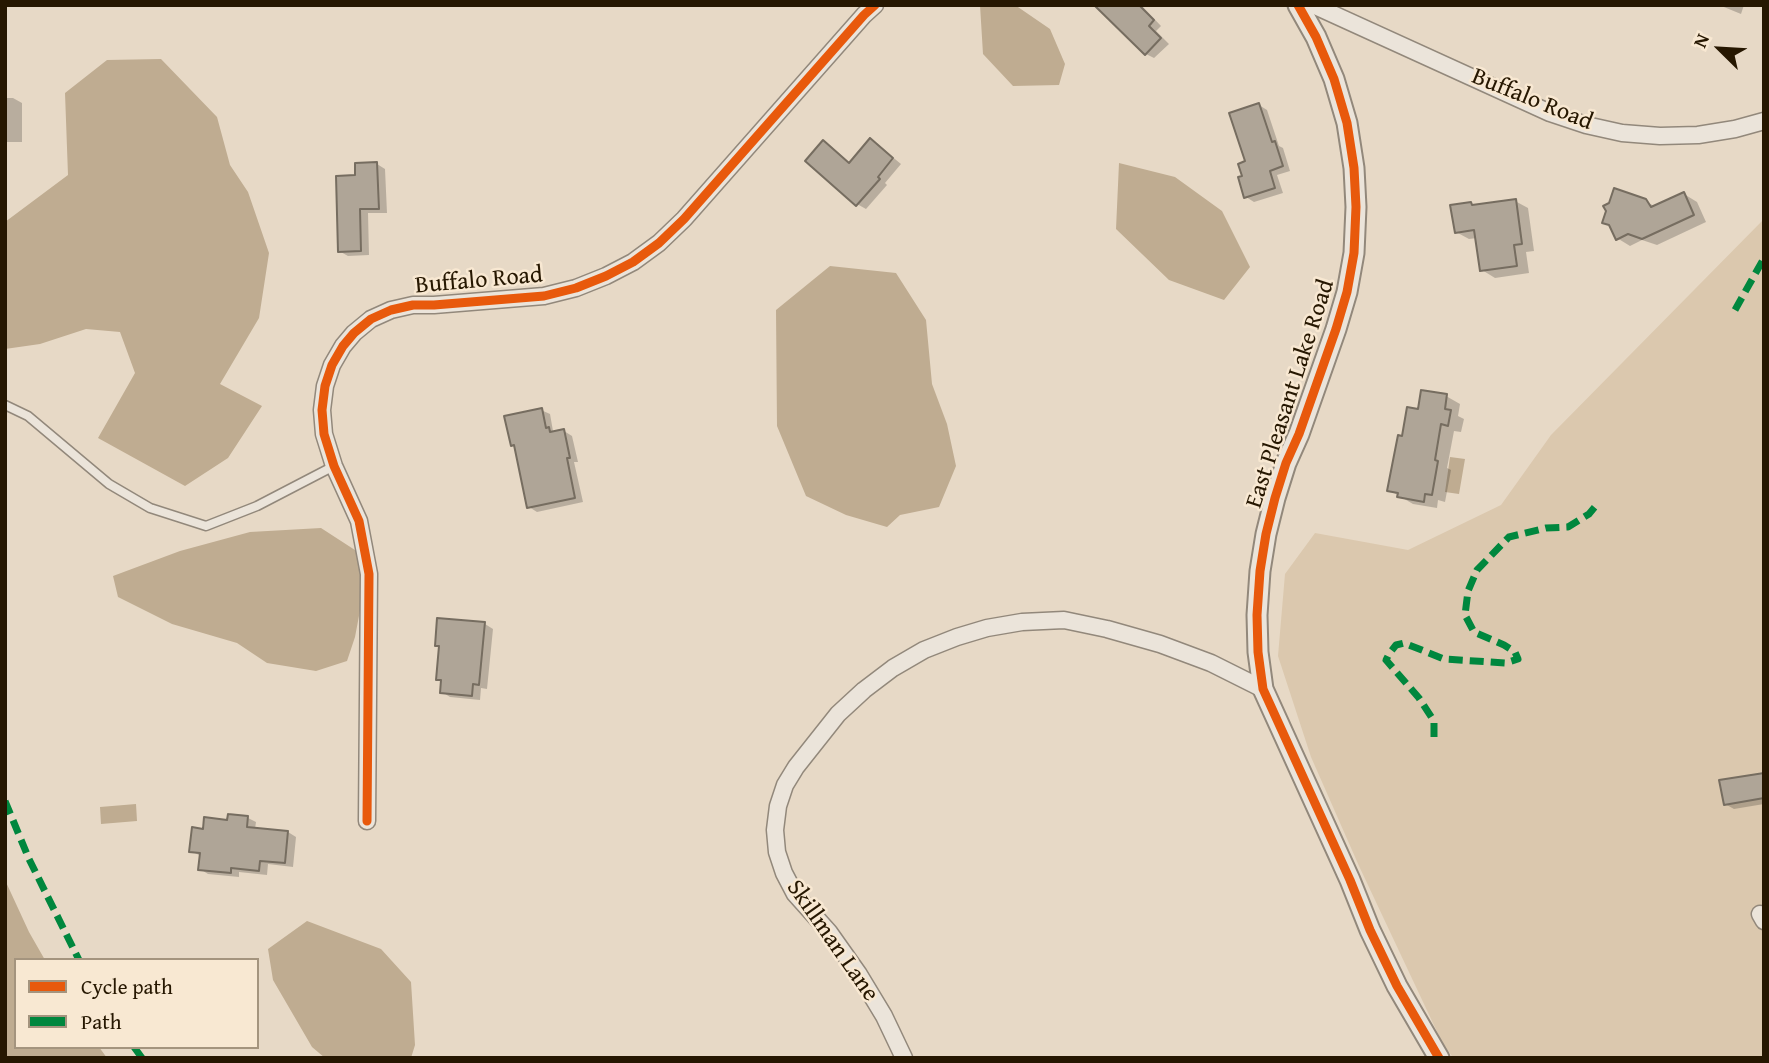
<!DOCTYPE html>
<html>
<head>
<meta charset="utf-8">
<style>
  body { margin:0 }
  #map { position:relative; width:1769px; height:1063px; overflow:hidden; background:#e7d9c6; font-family:"Gentium Book Plus",serif }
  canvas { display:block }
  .frame { position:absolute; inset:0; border:7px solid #261701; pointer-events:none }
  .legend { position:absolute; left:14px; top:958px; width:245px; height:91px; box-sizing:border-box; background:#f8e8d2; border:2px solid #a4947e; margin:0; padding:9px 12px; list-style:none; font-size:21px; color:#261701 }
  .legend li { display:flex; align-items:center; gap:14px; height:35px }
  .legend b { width:35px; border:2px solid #a4947e }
  .north { position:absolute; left:1685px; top:14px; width:70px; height:70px; -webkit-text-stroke:5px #f8e8d2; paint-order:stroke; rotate:294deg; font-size:19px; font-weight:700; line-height:28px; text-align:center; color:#261701 }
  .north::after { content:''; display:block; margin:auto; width:24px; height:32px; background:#261701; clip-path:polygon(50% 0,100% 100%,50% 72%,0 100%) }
</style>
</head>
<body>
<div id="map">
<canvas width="1769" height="1063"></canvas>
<div class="frame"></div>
<ul class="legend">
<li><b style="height:9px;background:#e8590c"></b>Cycle path</li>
<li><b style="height:9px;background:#00873e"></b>Path</li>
</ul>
<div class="north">N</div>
</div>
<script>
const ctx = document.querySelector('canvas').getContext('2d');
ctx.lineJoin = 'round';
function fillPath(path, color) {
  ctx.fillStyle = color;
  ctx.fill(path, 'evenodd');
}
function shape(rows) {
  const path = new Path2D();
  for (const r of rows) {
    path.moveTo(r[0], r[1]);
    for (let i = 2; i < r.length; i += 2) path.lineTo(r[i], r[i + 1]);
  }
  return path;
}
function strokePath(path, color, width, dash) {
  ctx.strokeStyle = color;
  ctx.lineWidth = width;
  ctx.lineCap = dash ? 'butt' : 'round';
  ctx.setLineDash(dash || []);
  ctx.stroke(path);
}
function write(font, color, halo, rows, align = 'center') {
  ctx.font = font + ' "Gentium Book Plus",serif';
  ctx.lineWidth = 5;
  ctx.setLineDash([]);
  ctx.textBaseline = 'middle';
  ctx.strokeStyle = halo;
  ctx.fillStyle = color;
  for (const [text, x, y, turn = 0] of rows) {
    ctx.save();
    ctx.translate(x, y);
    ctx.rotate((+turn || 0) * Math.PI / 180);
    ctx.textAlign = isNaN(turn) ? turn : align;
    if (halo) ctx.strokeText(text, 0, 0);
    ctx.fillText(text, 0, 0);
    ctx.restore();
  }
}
fillPath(shape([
  [1764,219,1764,1058,1453,1058,1440,1038,1359,866,1311,757,1278,656,1285,574,1315,533,1408,550,1501,505,1551,435]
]), '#dbc8ae');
fillPath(shape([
  [980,5,1015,5,1050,29,1065,64,1059,85,1013,86,983,54],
  [161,59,217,117,230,165,248,192,269,253,259,318,220,384,262,406,228,458,185,486,98,438,135,373,120,332,86,329,40,344,5,349,5,222,68,175,65,93,107,60],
  [1119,163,1175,177,1222,211,1250,267,1224,300,1169,280,1116,229],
  [830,266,896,273,926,320,932,384,947,424,956,466,939,507,900,515,887,527,846,515,806,496,777,426,776,310],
  [1450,457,1465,459,1459,494,1445,492],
  [321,528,358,552,365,584,355,637,347,661,316,671,267,663,237,643,172,624,118,597,113,576,180,551,250,532],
  [136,804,137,821,101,824,100,807],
  [5,880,29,932,45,960,16,960,16,1047,99,1047,107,1058,5,1058],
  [307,921,381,949,411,982,415,1045,411,1058,325,1058,312,1047,273,980,268,949]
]), '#bfac91');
fillPath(shape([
  [1105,5,1141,5,1161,26,1156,31,1169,44,1154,58,1146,54],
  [1719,5,1744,5,1741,14],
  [5,98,13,98,22,103,22,142,5,142],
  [1259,105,1267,110,1279,146,1283,148,1290,171,1277,175,1283,193,1254,202,1246,197,1244,178],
  [871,141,879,146,901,164,885,183,887,185,866,209,857,204,824,143,832,147,851,164],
  [377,164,385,169,387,213,368,213,369,255,348,256,339,251,357,177],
  [1684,194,1697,202,1706,222,1657,245,1642,240,1630,246,1617,238,1645,201,1656,207],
  [1515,201,1528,208,1534,251,1526,252,1529,273,1495,278,1482,270,1477,238,1469,239,1456,232,1475,206],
  [1446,396,1460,404,1458,416,1464,419,1461,432,1454,431,1447,468,1451,470,1445,502,1438,500,1437,508,1413,504,1389,490,1403,438,1419,411],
  [541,410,550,414,553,431,556,432,564,431,572,436,578,462,574,462,583,502,537,512,529,507,517,447,512,445],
  [485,624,493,629,487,689,481,688,480,700,450,697,442,692,443,682,438,679,441,647,436,645],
  [1764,775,1764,804,1734,809,1725,804],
  [248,818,256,822,255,829,288,832,296,837,293,867,268,864,267,875,239,872,239,877,208,874,200,869,201,856,191,851,204,831,228,822]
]), '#0003');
const building = shape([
  [1094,5,1139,5,1154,20,1149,26,1161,38,1145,55,1094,5],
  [1259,103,1272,142,1275,141,1283,166,1270,171,1275,188,1244,198,1238,177,1242,176,1238,164,1245,161,1229,113,1259,103],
  [870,138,893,158,878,177,880,179,856,206,805,161,823,140,849,163,870,138],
  [377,162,379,209,360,209,361,251,338,252,336,176,355,175,355,163,377,162],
  [1614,188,1646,199,1651,207,1684,192,1694,215,1642,239,1628,234,1616,240,1609,225,1602,223,1606,211,1603,206,1609,203,1614,188],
  [1516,199,1522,244,1514,245,1517,266,1480,271,1474,230,1455,233,1450,205,1471,202,1472,205,1516,199],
  [1421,390,1447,394,1445,409,1451,410,1448,426,1441,424,1435,460,1438,461,1432,495,1425,494,1424,502,1397,497,1398,493,1387,491,1398,435,1402,436,1407,407,1418,409,1421,390],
  [542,408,546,428,549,427,550,432,564,429,570,458,567,458,575,498,527,508,514,445,511,446,504,416,542,408],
  [437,618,485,622,479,685,473,684,472,696,440,693,441,680,436,680,439,646,435,646,437,618],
  [1764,773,1764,798,1724,805,1719,780,1764,773],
  [228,814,248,816,247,827,288,831,285,863,260,861,259,871,231,868,231,873,198,870,200,853,189,852,192,827,203,829,204,817,227,820,228,814]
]);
fillPath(building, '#afa597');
strokePath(building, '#766d60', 2);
const service = shape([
  [5,405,28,416,109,484,150,508,206,526,257,506,334,466]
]);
const minor = shape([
  [1313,5,1550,113,1586,125,1622,133,1660,136,1698,135,1735,129,1764,121],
  [367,821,369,574,359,521,334,466,324,434,322,410,325,386,332,365,343,346,354,333,371,319,391,310,413,305,434,305,544,296,576,288,606,276,633,262,659,243,684,219,864,15,875,5],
  [1760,914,1764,921],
  [904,1058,884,1016,858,973,829,932,795,894,784,873,777,852,775,830,778,806,785,785,796,767,838,714,864,690,893,668,924,650,957,637,987,628,1022,622,1064,620,1107,629,1160,644,1211,663,1263,689]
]);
const tertiary = shape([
  [1298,5,1316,37,1334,79,1347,123,1354,168,1356,207,1354,253,1347,292,1336,329,1299,434,1286,463,1275,498,1266,534,1260,571,1257,615,1258,652,1263,689,1350,880,1370,930,1397,986,1439,1058]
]);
strokePath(service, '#92887b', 11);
strokePath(minor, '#92887b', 19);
strokePath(tertiary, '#92887b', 23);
strokePath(service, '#ebe4da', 8);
strokePath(minor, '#ebe4da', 16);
strokePath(tertiary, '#ebe4da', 19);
strokePath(shape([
  [1735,310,1764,258],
  [1434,737,1434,721,1419,698,1386,660,1389,654,1396,645,1404,643,1444,659,1505,663,1518,659,1515,652,1504,645,1474,632,1465,615,1468,591,1477,570,1509,537,1546,528,1568,527,1589,514,1599,502],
  [5,801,29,859,79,960],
  [134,1047,142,1058]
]), '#00873e', 7, [14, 7]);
strokePath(shape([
  [1298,5,1316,37,1334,79,1347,123,1354,168,1356,207,1354,253,1347,292,1336,329,1299,434,1286,463,1275,498,1266,534,1260,571,1257,615,1258,652,1263,689,1350,880,1370,930,1397,986,1439,1058],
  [367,821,369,574,359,521,334,466,324,434,322,410,325,386,332,365,343,346,354,333,371,319,391,310,413,305,434,305,544,296,576,288,606,276,633,262,659,243,684,219,864,15,875,5]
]), '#e8590c', 9);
write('24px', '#261701', '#f8e8d2', [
  ["Buffalo Road",1532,100,22],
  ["Buffalo Road",479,281,-5],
  ["East Pleasant Lake Road",1291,394,-72],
  ["Skillman Lane",832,941,55]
]);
</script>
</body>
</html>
